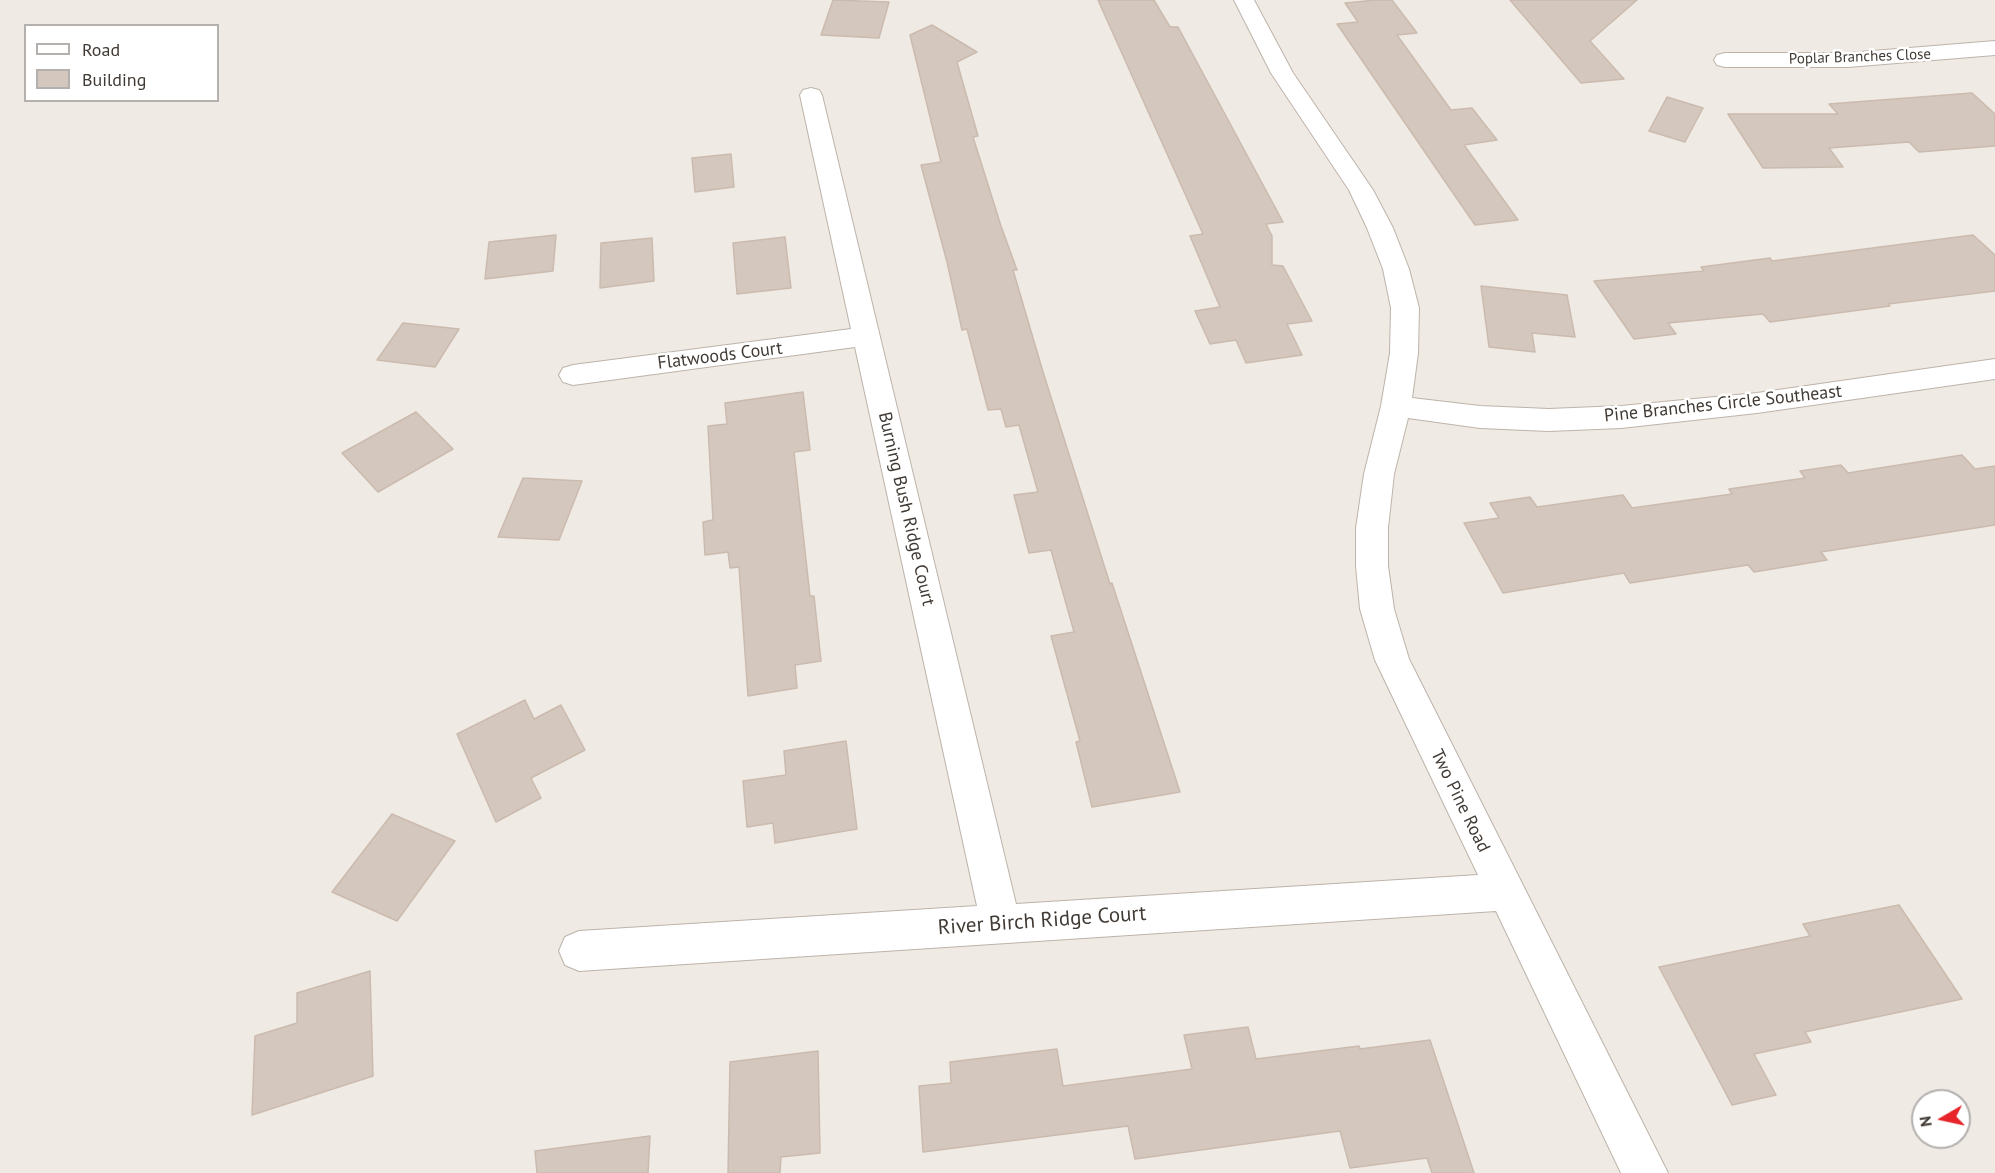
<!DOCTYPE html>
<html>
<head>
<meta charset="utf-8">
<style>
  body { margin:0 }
  #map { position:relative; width:1995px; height:1173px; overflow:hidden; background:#f0eae4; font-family:"PT Sans",sans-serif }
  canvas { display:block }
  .legend { position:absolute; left:24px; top:24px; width:195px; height:78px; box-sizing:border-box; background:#fff; border:2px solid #b3b0ae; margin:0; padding:8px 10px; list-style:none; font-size:18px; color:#413a34 }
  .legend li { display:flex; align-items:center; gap:12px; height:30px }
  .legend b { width:30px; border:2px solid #b3b0ae }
  .north { position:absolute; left:1911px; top:1089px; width:60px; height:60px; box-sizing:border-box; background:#fff; border:2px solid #b3b0ae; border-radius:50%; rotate:261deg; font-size:16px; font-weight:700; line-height:24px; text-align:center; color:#413a34 }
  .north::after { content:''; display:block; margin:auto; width:21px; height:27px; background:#e62429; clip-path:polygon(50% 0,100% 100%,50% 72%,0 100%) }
</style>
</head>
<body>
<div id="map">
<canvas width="1995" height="1173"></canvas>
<ul class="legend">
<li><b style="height:8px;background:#fff"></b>Road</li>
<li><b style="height:16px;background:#d4c7bd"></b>Building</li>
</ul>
<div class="north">N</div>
</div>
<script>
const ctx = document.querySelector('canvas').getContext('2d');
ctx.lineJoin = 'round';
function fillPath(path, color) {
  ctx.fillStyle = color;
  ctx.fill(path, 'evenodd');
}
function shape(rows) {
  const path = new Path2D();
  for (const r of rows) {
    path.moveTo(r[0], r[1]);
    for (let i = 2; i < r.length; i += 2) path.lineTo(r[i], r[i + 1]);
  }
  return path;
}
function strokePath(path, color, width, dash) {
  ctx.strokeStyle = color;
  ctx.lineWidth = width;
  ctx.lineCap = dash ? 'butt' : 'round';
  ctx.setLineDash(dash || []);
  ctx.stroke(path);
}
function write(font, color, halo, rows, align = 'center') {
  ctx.font = font + ' "PT Sans",sans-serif';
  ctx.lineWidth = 5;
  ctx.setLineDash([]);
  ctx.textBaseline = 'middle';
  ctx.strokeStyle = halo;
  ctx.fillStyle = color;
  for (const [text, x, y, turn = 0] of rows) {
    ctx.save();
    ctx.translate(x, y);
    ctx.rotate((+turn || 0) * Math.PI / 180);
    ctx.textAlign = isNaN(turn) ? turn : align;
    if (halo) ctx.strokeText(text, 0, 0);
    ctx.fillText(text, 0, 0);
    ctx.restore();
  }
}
const building = shape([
  [833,0,889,2,879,38,821,35,833,0],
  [1098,0,1154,0,1170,27,1178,27,1283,222,1266,224,1272,236,1272,265,1283,266,1312,321,1287,324,1302,355,1246,363,1236,340,1210,344,1195,311,1220,307,1190,236,1203,234,1098,0],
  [1376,0,1392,0,1417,33,1397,35,1451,110,1472,108,1497,140,1464,145,1518,220,1475,225,1337,24,1358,22,1345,3,1376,0],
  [1510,0,1637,0,1590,41,1624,79,1581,83,1510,0],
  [932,25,977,52,957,62,978,136,973,137,1001,226,1017,270,1013,270,1043,372,1110,584,1112,583,1180,792,1092,807,1076,742,1080,741,1051,636,1074,632,1051,550,1029,553,1014,495,1038,492,1019,425,1006,427,1001,409,988,410,967,329,962,330,947,262,921,165,941,162,910,35,932,25],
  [1972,93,1995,114,1995,146,1919,152,1909,142,1829,148,1843,167,1763,168,1728,114,1838,114,1829,104,1972,93],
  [1667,97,1703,108,1685,142,1649,131,1667,97],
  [731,154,734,187,695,192,692,158,731,154],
  [556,235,553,271,485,279,489,242,556,235],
  [1973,235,1995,255,1995,291,1888,304,1890,306,1770,322,1763,314,1668,323,1676,334,1634,339,1594,281,1704,271,1701,267,1770,258,1772,261,1973,235],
  [785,237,791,288,737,294,733,243,785,237],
  [652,238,654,281,600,288,601,243,652,238],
  [1481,286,1567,295,1575,337,1532,333,1535,352,1489,347,1481,286],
  [403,323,459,329,435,367,377,360,403,323],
  [803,392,810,450,794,452,810,596,814,596,821,661,795,665,797,688,748,696,739,567,730,568,728,552,705,555,703,522,713,520,708,426,727,424,725,403,803,392],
  [416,412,453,449,378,492,342,453,416,412],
  [1962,455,1975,469,1995,466,1995,525,1821,552,1827,560,1754,572,1748,565,1630,583,1624,573,1503,593,1464,523,1499,518,1490,503,1530,497,1537,507,1623,495,1632,508,1732,494,1729,489,1805,478,1800,471,1841,465,1848,473,1962,455],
  [523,478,582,481,559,540,498,537,523,478],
  [525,700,534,719,561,705,585,750,531,778,541,798,496,822,457,734,525,700],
  [846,741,857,829,775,843,773,823,747,827,743,781,786,775,784,751,846,741],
  [392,814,455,841,397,921,332,892,392,814],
  [1899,905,1962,999,1805,1032,1811,1042,1754,1054,1776,1095,1732,1105,1659,967,1810,936,1803,924,1899,905],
  [370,971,373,1076,252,1115,255,1036,297,1023,297,993,370,971],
  [1248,1027,1256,1059,1359,1046,1360,1049,1430,1040,1474,1173,1432,1173,1427,1158,1350,1168,1340,1131,1135,1159,1128,1126,923,1152,919,1086,951,1083,950,1062,1057,1049,1063,1086,1192,1069,1184,1035,1248,1027],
  [818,1051,820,1153,781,1157,780,1173,728,1173,730,1062,818,1051],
  [650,1136,648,1173,537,1173,535,1151,650,1136]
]);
fillPath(building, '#d4c7bd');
strokePath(building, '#cbbbae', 1.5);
const minor = shape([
  [1234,0,1254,0,1293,73,1373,190,1393,228,1409,269,1419,308,1418,353,1412,398,1480,406,1549,409,1621,406,1757,393,1995,359,1995,379,1757,413,1621,428,1549,431,1480,428,1408,418,1394,474,1388,528,1388,566,1394,609,1409,659,1668,1173,1621,1173,1496,911,579,971,565,965,559,951,565,937,579,931,977,906,855,347,573,385,563,382,559,375,563,368,573,365,851,329,800,95,803,90,811,88,819,90,822,95,1016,904,1478,875,1375,660,1360,609,1356,566,1356,528,1364,474,1381,406,1390,353,1391,308,1383,269,1367,228,1349,190,1271,73,1234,0],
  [1995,41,1995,55,1848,67,1725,67,1717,65,1714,60,1717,55,1725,53,1848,53,1995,41]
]);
strokePath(minor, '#bdb3aa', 2);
fillPath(minor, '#fff');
write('15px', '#413a34', '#fff', [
  ["Poplar Branches Close",1860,57,-2]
]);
write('18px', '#413a34', '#fff', [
  ["Flatwoods Court",720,356,-7],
  ["Pine Branches Circle Southeast",1723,404,-6],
  ["Burning Bush Ridge Court",906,509,77],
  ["Two Pine Road",1460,801,64]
]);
write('21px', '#413a34', '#fff', [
  ["River Birch Ridge Court",1042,921,-4]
]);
</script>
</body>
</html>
